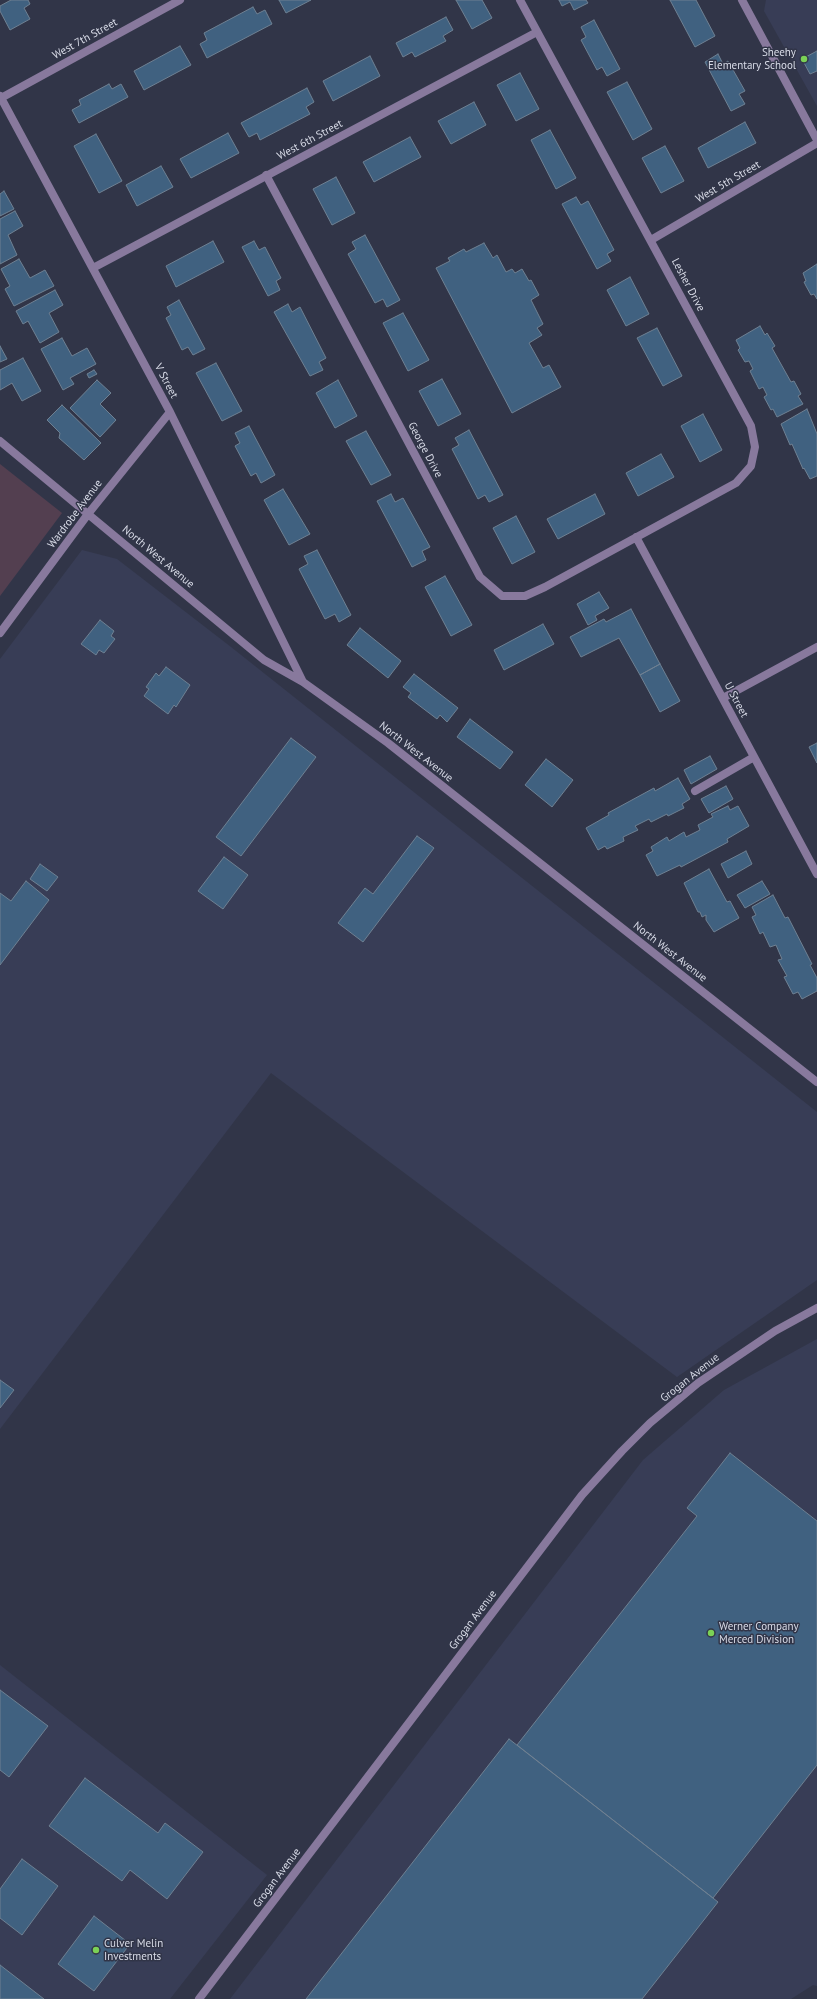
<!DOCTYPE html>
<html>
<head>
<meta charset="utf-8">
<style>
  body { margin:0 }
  canvas { display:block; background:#313548 }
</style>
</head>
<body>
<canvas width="817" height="1999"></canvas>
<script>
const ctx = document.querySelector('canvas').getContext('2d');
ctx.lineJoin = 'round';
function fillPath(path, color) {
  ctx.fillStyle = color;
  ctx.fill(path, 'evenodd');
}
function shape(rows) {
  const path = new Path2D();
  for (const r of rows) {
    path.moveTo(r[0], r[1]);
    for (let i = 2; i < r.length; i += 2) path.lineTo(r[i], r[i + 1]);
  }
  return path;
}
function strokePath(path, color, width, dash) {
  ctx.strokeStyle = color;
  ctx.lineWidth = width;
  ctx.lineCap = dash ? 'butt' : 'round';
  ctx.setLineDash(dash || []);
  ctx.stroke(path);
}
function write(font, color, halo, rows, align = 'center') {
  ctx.font = font + ' "PT Sans",sans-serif';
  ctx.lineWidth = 3;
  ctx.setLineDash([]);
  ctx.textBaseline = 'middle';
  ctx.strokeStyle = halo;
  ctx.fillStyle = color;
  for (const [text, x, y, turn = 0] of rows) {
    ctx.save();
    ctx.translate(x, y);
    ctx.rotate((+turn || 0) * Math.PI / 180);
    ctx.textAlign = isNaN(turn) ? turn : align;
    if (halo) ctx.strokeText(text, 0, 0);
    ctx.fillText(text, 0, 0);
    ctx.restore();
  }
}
fillPath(shape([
  [766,0,817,0,817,106,764,11],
  [82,550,117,559,231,647,817,1112,817,1280,677,1377,271,1073,0,1429,0,659],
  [817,1339,817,1986,813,1985,791,1999,230,1999,643,1460,724,1390],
  [0,1665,267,1875,170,1999,0,1999]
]), '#383d56');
fillPath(shape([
  [0,464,62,513,0,596]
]), '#533f50');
const building = shape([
  [11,0,28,0,30,4,24,8,30,19,10,30,0,11,0,6,11,0],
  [279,0,311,0,286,13,279,0],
  [456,0,482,0,492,18,472,29,456,0],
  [559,0,586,0,588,3,574,10,570,2,562,6,559,0],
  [670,0,696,0,715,36,695,47,670,0],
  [253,7,257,14,265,10,272,24,207,58,200,44,207,40,204,33,253,7],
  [446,17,453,30,443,36,446,41,415,57,412,52,403,57,396,43,446,17],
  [594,20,620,69,607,76,602,67,597,70,581,40,586,37,581,27,594,20],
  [180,46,191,65,144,90,134,71,180,46],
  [817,51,817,71,810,74,802,59,817,51],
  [718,54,723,64,728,61,745,91,739,94,745,104,731,111,705,62,718,54],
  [370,56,380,76,333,101,323,81,370,56],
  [520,73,539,109,516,121,497,85,520,73],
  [627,82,652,129,633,140,607,92,627,82],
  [109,84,112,89,121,84,128,97,79,123,72,110,81,105,79,100,109,84],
  [307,88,314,102,306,107,310,114,260,140,257,133,249,137,241,123,307,88],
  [474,102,486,125,451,144,438,121,474,102],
  [745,122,756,143,708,168,698,148,745,122],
  [550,130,576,178,556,189,531,140,550,130],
  [228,133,239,153,191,178,180,159,228,133],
  [96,134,122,181,99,193,74,146,96,134],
  [410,137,421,157,374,182,363,162,410,137],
  [665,146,684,181,661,193,642,158,665,146],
  [161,166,173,187,137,206,126,185,161,166],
  [336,177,355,213,332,225,313,189,336,177],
  [4,191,14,209,0,216,0,194,4,191],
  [576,197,581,205,588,201,614,250,607,254,611,261,597,269,562,204,576,197],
  [15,211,23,226,8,235,17,255,0,264,0,219,15,211],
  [365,235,400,300,387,307,383,299,375,303,348,254,356,249,352,242,365,235],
  [213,241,224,262,176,287,166,266,213,241],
  [254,241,259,250,265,247,281,278,276,281,280,290,268,296,242,247,254,241],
  [484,243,493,258,497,255,506,272,512,269,515,273,522,269,529,281,531,280,539,295,531,300,543,324,537,328,542,335,529,343,543,368,549,365,561,387,512,413,436,268,450,261,448,258,464,249,466,252,484,243],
  [19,259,30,278,45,270,54,286,14,306,5,289,10,286,1,269,19,259],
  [817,264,817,299,814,294,811,295,806,286,804,282,806,281,803,273,817,264],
  [630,277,649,314,626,326,607,290,630,277],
  [55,290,63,305,49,313,59,332,40,343,28,321,23,324,16,311,55,290],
  [179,300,205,349,193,355,188,347,182,350,166,318,171,315,167,307,179,300],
  [288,304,292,312,300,307,326,358,319,362,323,370,310,376,274,312,288,304],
  [403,313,429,360,408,371,383,323,403,313],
  [760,326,765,335,767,333,775,346,772,348,791,382,794,381,801,394,798,396,803,404,777,417,773,409,771,410,764,397,767,395,763,387,759,389,750,371,753,369,749,361,745,362,738,350,740,348,736,340,760,326],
  [657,328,682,376,663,386,637,338,657,328],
  [62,338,72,356,87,348,96,364,70,378,74,384,63,390,41,349,62,338],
  [0,346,7,359,0,362,0,346],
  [23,358,41,391,22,401,12,383,0,390,0,370,23,358],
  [216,363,242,411,222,421,196,373,216,363],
  [94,370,97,374,89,378,87,374,94,370],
  [442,379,461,414,438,426,419,391,442,379],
  [97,380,111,393,100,404,116,420,100,437,70,408,97,380],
  [338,380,357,416,335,428,316,393,338,380],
  [62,405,101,443,84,460,59,438,60,433,47,420,62,405],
  [807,409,817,434,817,476,810,479,804,468,803,469,792,444,790,445,781,424,807,409],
  [703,414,722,450,700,462,681,426,703,414],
  [249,426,275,475,261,483,256,473,251,476,235,446,240,443,235,433,249,426],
  [469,430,503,495,489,502,485,495,478,499,452,449,459,445,455,438,469,430],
  [366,431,391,475,371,485,346,441,366,431],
  [661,454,674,477,638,496,626,473,661,454],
  [283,489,310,534,289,545,264,500,283,489],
  [391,494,395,502,403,498,430,547,422,551,426,560,412,567,377,501,391,494],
  [595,494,605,514,558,539,547,519,595,494],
  [516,516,535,552,512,564,493,528,516,516],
  [317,550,351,615,339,622,335,614,325,619,299,569,308,564,304,556,317,550],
  [445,576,472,625,451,636,425,587,445,576],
  [599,592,609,608,595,616,597,620,588,625,577,604,599,592],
  [631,609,660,664,640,675,619,638,581,657,570,637,604,619,606,622,631,609],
  [100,620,114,631,111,636,115,639,104,653,99,650,96,655,81,644,100,620],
  [543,624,554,644,504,670,494,650,543,624],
  [360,628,401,661,388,678,347,645,360,628],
  [660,664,680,701,660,712,640,675,660,664],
  [166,667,190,685,176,707,174,705,168,714,144,696,149,689,146,687,156,673,159,676,166,667],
  [414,674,458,708,447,722,440,715,437,719,408,697,411,693,403,687,414,674],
  [470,719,513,752,500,769,457,737,470,719],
  [291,738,316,757,241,856,216,837,291,738],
  [817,743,817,763,809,747,817,743],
  [710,756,717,769,691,784,684,770,710,756],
  [546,759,573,780,552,807,525,785,546,759],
  [678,778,690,799,682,804,684,808,668,816,667,814,651,822,649,819,635,826,638,830,623,837,624,841,607,849,605,846,598,850,586,828,609,815,608,813,654,788,655,791,678,778],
  [726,786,733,799,709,813,701,799,726,786],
  [728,806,730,810,738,806,749,826,727,839,728,842,681,867,680,865,657,876,646,855,653,851,651,847,667,837,669,841,684,832,686,837,700,830,698,825,713,817,711,814,728,806],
  [417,836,434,848,363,942,338,923,365,888,373,894,417,836],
  [746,851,752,864,728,878,721,864,746,851],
  [224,857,248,875,223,909,198,891,224,857],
  [40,864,58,877,47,891,30,879,40,864],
  [709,869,727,902,730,901,739,918,714,932,706,920,706,915,702,917,700,912,698,912,684,883,709,869],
  [26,881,49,900,0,965,0,893,11,901,26,881],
  [762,881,770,894,745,908,737,895,762,881],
  [773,895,785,918,788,917,812,964,810,965,817,978,817,991,802,999,798,992,793,994,784,977,787,976,778,960,782,959,776,945,770,947,763,932,760,934,752,917,756,915,752,907,773,895],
  [0,1380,14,1390,0,1408,0,1380],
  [730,1453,817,1521,817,1765,713,1898,517,1745,697,1516,687,1508,730,1453],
  [0,1690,48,1726,9,1777,0,1770,0,1690],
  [509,1739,718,1902,642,1999,306,1999,509,1739],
  [85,1778,158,1833,165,1823,203,1852,167,1899,130,1870,122,1881,49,1826,85,1778],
  [22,1859,58,1886,22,1935,0,1918,0,1889,22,1859],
  [94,1916,130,1944,94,1991,58,1964,94,1916],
  [0,1965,44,1999,0,1999,0,1965]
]);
fillPath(building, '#406180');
strokePath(building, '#6e8092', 1);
strokePath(shape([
  [742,0,817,140],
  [0,96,170,412,303,682],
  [1,98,180,0],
  [266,175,480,577,502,596,525,596,545,587,736,483,751,466,755,447,751,426,520,0],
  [651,240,817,143],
  [93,268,537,32],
  [0,441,264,660,303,682,388,743,817,1082],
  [636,537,817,874],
  [0,633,88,514,170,412],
  [723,698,817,647],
  [695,791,754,757],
  [199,1999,582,1495,622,1451,650,1423,698,1383,775,1331,817,1308]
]), '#88799d', 8);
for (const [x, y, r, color] of [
  [804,59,4,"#7bd156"],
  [711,1633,4,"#7bd156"],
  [96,1950,4,"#7bd156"]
]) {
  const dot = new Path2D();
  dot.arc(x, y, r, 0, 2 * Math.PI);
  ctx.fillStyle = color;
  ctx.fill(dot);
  strokePath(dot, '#313548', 1.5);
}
write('11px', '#d8dbe7', '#313548', [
  ["West 7th Street",85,39,-29],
  ["West 6th Street",310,140,-28],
  ["West 5th Street",728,182,-30],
  ["Lesher Drive",688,285,62],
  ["V Street",166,381,62],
  ["George Drive",425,450,62],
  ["Wardrobe Avenue",75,514,-53],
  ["North West Avenue",158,557,40],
  ["U Street",736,700,62],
  ["North West Avenue",416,752,38],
  ["North West Avenue",670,952,38],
  ["Grogan Avenue",690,1378,-38],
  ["Grogan Avenue",473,1620,-53],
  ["Grogan Avenue",277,1878,-53]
]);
write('11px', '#d8dbe7', '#313548', [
  ["Sheehy",796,53,"right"],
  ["Elementary School",796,66,"right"],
  ["Werner Company",719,1627],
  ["Merced Division",719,1640],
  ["Culver Melin",104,1944],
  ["Investments",104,1957]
], 'left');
</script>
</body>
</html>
